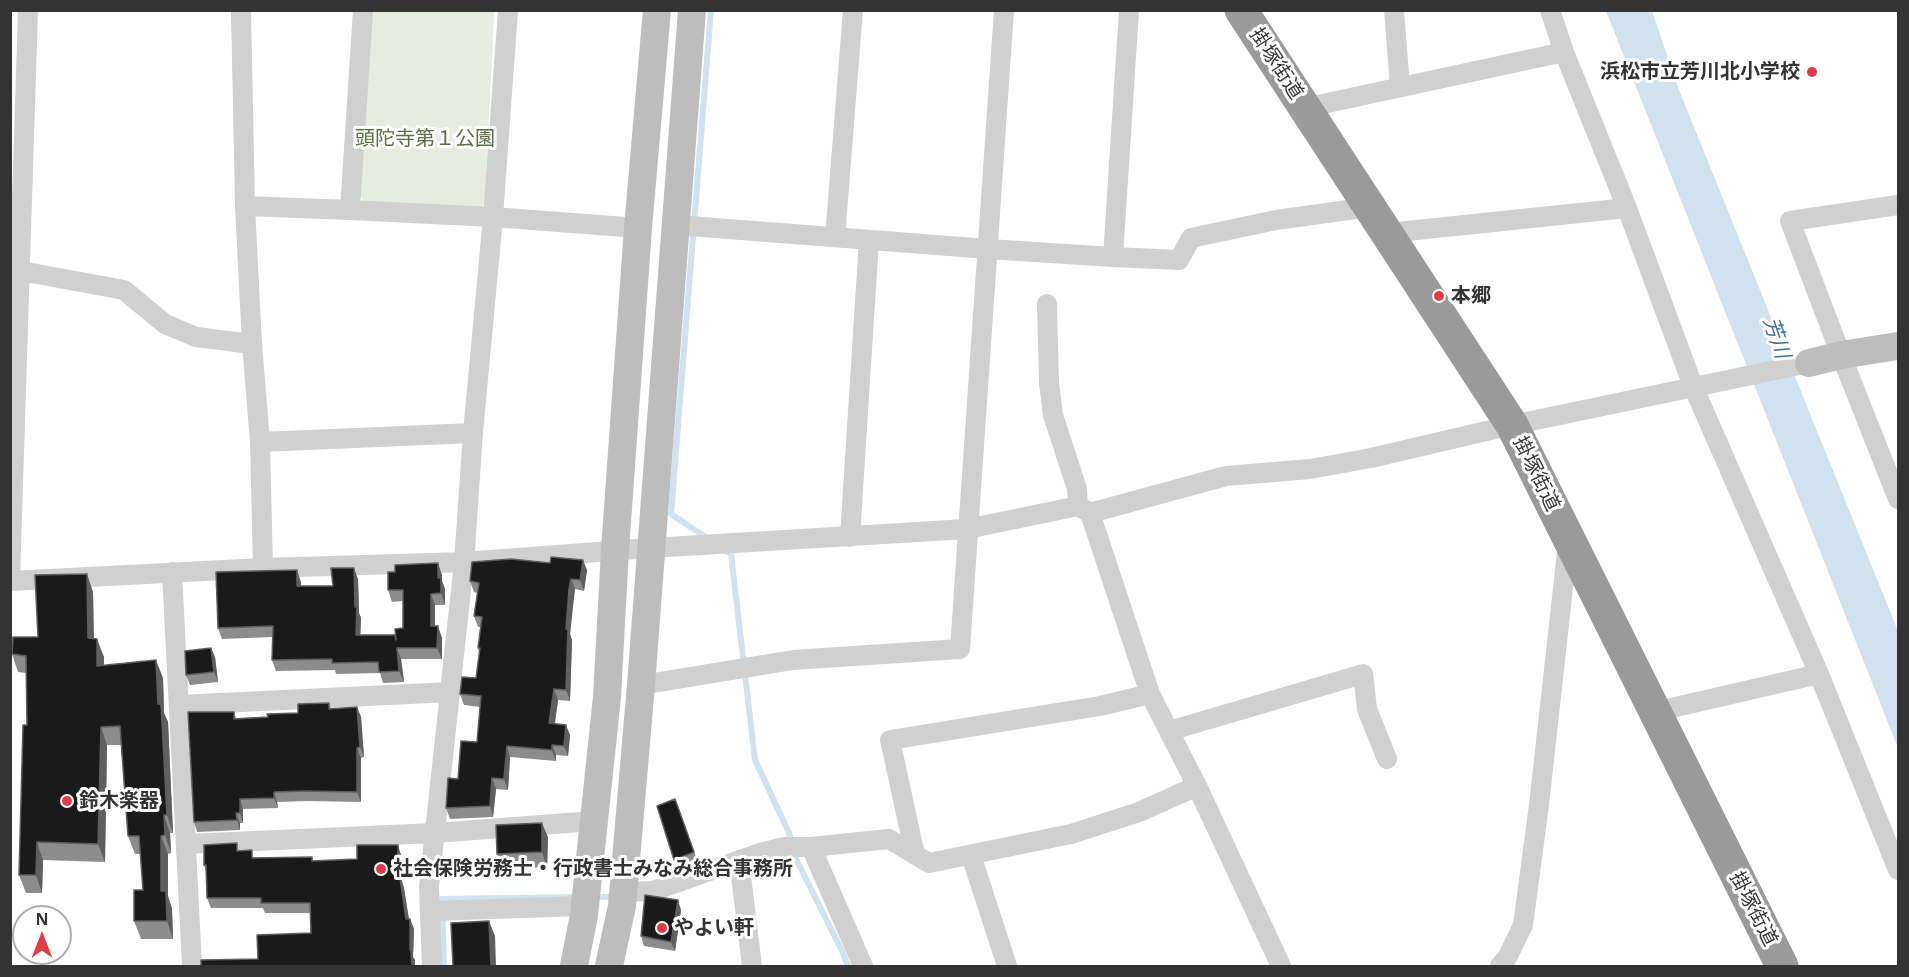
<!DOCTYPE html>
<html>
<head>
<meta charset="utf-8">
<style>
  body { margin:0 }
  #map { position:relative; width:1909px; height:977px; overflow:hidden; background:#fff; font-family:"Noto Sans",sans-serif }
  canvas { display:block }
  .frame { position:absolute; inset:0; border:12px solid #333; pointer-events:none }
  .north { position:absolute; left:12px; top:905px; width:60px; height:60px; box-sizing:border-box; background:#fff; border:2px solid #adadad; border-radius:50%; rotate:0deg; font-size:16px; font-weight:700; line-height:24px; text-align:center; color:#333 }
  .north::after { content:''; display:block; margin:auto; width:21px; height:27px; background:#e63946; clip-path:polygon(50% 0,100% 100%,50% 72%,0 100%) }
</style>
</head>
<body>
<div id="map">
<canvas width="1909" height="977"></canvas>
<div class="frame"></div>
<div class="north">N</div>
</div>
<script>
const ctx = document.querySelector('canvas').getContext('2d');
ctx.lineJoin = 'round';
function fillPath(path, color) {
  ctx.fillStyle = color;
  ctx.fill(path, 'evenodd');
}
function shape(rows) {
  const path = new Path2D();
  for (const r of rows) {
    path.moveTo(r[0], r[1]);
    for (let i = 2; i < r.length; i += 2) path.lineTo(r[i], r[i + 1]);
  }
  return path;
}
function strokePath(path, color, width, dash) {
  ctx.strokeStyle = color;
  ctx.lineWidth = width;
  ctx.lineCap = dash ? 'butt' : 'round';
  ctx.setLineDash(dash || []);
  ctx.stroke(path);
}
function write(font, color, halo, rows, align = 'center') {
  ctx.font = font + ' "Noto Sans","Noto Sans JP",sans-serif';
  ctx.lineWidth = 6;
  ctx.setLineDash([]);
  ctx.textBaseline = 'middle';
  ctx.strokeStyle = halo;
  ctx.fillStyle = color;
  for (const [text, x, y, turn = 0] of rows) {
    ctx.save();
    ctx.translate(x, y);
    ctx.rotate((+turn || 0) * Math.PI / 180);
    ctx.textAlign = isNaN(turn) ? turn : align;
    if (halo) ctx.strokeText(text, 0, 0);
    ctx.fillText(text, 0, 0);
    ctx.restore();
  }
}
fillPath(shape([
  [371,11,494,11,485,203,479,209,364,201,358,194]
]), '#e6ecdf');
fillPath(shape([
  [1606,11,1652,11,1679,90,1898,631,1898,748]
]), '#cfe2ee');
strokePath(shape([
  [707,538,671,514,711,10],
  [723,549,731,554,755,760,789,833,795,857,842,951,848,966],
  [766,861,795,857],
  [592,897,615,897],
  [444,966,442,899,579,897]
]), '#cfe2ee', 6);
strokePath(shape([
  [241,10,245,206,252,344,260,442,263,568],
  [363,10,350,210,493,217,638,228],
  [1394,10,1400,87],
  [1550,10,1564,52,1627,208,1693,386,1819,674,1898,870],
  [1304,108,1564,52],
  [1898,205,1790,221,1841,355,1898,499],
  [245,206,350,210],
  [676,225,988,249,1113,257,1129,10],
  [1388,233,1627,208],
  [835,237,853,10],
  [1113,257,1179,260,1191,238,1276,220,1370,207],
  [10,269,124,290,165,324,196,337,252,344],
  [1047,304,1049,383,1053,415,1077,489,1078,506],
  [260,442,473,433],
  [1090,513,1226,476,1310,469,1371,458,1512,425,1809,363],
  [850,537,869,240],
  [172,572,192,966],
  [10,580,28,10],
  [10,581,263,568,464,562,651,548,967,529,1078,506,1090,513,1150,694,1197,786,1281,966],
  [641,685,793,660,960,649,1004,10],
  [179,705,451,692],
  [1654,712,1819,674],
  [1169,731,1363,674,1367,709,1387,759],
  [187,844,435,833,594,821],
  [811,847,863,966],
  [915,855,890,740,1100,706,1150,694],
  [971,855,1007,966],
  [739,860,752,966],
  [623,892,653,891,760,853,784,847,811,847,889,839,929,863,1071,834,1139,812,1197,786],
  [430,911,586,906],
  [432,966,429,887,464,562,473,433,493,217,508,10],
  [1500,966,1508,956,1523,925,1539,805,1568,543]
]), '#d0d0d0', 20);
strokePath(shape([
  [1809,363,1841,355,1898,346],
  [574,966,584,915,607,697,615,550,638,228,657,10],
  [609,966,622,906,641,685,692,10]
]), '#bdbdbd', 28);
strokePath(shape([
  [1241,10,1512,425,1782,966]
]), '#9a9a9a', 33);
fillPath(shape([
  [587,570,584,591,575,589,573,600,570,634,572,640,570,701,558,700,555,724,570,735,568,756,556,755,556,761,510,757,508,790,496,789,493,817,450,819,446,808,458,779,477,742,480,707,464,705,460,694,476,678,479,652,478,648,481,627,478,627,474,616,477,593,474,592,470,581],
  [442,575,442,581,445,589,445,605,435,605,435,626,442,638,442,659,401,659,404,682,383,683,380,673,336,674,335,670,276,671,272,660,273,637,222,639,218,628,301,582,301,586,333,586,358,579,359,613,361,618,360,635,395,635,403,628,403,601,392,602,388,590],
  [93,592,94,638,104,657,104,665,163,678,164,713,168,722,173,833,170,833,171,853,168,854,168,896,172,909,173,939,141,939,134,921,143,890,140,854,135,854,128,836,121,745,107,745,105,862,43,860,42,893,26,893,19,875,27,725,26,673,18,672,12,654,38,637],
  [211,648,215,657,218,682,190,685,186,675],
  [329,703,331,709,357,707,361,717,364,757,361,758,361,802,308,801,277,802,278,808,243,809,243,823,240,823,240,830,197,832,194,822,234,712,236,718,268,717,298,713],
  [675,799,698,862,677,870,674,860],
  [548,837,547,867,503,869,497,854],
  [240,851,255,858,312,857,313,861,357,859,401,855,402,882,404,888,409,919,410,919,414,929,413,957,415,960,258,959,311,933,310,913,265,913,263,908,211,908,207,898,206,871,204,865],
  [681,910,675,951,644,946,641,936]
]), '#8c8c8c');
fillPath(shape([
  [583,560,587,570,584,591,580,580],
  [438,563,442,575,442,581,445,589,445,605,441,593,438,578],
  [354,568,358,579,359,613,361,618,360,646,356,635],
  [297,570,301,582,301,598,297,586],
  [87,574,93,592,94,656,88,638],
  [571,579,575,589,570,634,572,640,570,701,566,690,566,629],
  [431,594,435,605,435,637,431,626],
  [438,626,442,638,442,659,437,648],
  [97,639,104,657,103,684,97,666],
  [211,648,215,657,218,682,214,672],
  [397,648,401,659,404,682,399,671],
  [156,660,163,678,164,713,168,722,173,833,167,815,158,704],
  [554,689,558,700,553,734,549,723],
  [357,707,361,717,364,757,360,747],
  [566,725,570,735,568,756,564,746],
  [101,727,107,745,105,862,98,844],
  [552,745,556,755,556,761,552,750],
  [507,746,510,757,508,790,504,779],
  [357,748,361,758,361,802,357,792],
  [492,778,496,789,493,817,490,806],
  [274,792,277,802,278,808,274,798],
  [240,799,243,809,243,823,240,813],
  [236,813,240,823,240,830,237,820],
  [164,815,170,833,171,853,165,835],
  [542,823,548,837,547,867,542,852],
  [161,836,168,854,168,896,172,909,173,939,167,921,161,891],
  [37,842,43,860,42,893,36,875],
  [398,845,401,855,402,882,404,888,410,927,410,919,414,929,413,957,415,960,415,966,412,966,406,919,398,878],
  [678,900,681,910,675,951,671,942],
  [489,921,495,936,496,966,491,966]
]), '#5f5f5f');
const building = shape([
  [551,557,583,560,580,580,571,579,569,589,566,629,568,629,566,690,554,689,549,723,566,725,564,746,552,745,552,750,507,746,504,779,492,778,490,806,446,808,448,778,458,779,461,741,477,742,481,696,460,694,462,677,476,678,480,648,478,648,482,617,474,616,479,583,470,581,472,562,511,559,550,563,551,557],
  [438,563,438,578,441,578,441,593,431,594,431,626,438,626,437,648,397,648,399,671,379,672,378,662,332,663,332,659,272,660,273,626,218,628,216,572,297,570,297,586,333,586,331,568,354,568,355,607,357,607,356,635,395,635,396,640,395,629,403,628,403,590,388,590,388,572,395,572,395,565,438,563],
  [87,574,88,638,97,639,97,666,156,660,158,704,161,704,167,815,164,815,165,835,161,836,161,891,166,891,167,921,134,921,134,890,143,890,139,836,128,836,120,726,101,727,98,844,37,842,36,875,19,875,23,725,27,725,26,656,12,654,13,637,38,637,35,575,87,574],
  [211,648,214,672,186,675,185,651,211,648],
  [329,703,329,709,357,707,360,747,357,748,357,792,304,791,274,792,274,798,240,799,240,813,236,813,237,820,194,822,188,712,234,712,234,719,268,717,267,714,298,713,298,704,329,703],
  [675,799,694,852,674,860,657,806,675,799],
  [542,823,542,852,497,854,496,825,542,823],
  [237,843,237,851,252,850,252,858,312,857,312,861,357,859,357,845,398,845,398,878,400,878,406,919,410,919,410,950,411,950,412,966,201,966,201,960,258,959,257,935,311,933,310,903,261,903,261,898,207,898,206,865,204,865,204,845,237,843],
  [645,895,678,900,671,942,641,936,645,895],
  [489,921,491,966,453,966,451,923,489,921]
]);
fillPath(building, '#1a1a1a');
strokePath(building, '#5f5f5f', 1.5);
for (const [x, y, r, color] of [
  [1812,72,6,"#e63946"],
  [1439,296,6,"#e63946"],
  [67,801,6,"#e63946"],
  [381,869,6,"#e63946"],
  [662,928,6,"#e63946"]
]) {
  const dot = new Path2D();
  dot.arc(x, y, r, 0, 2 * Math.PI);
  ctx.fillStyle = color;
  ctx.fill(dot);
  strokePath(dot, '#fff', 2);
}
write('20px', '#333', '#fff', [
  ["掛塚街道",1276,64,57],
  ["掛塚街道",1536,474,64],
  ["掛塚街道",1753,909,63]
]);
write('bold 20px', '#333', '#fff', [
  ["浜松市立芳川北小学校",1800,72,"right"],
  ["本郷",1451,296],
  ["鈴木楽器",79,801],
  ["社会保険労務士・行政書士みなみ総合事務所",393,869],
  ["やよい軒",674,928]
], 'left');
write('20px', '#56703f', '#fff', [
  ["頭陀寺第１公園",425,139]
]);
write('italic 21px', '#3f7597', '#fff', [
  ["芳川",1776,338,71]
]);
</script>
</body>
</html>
